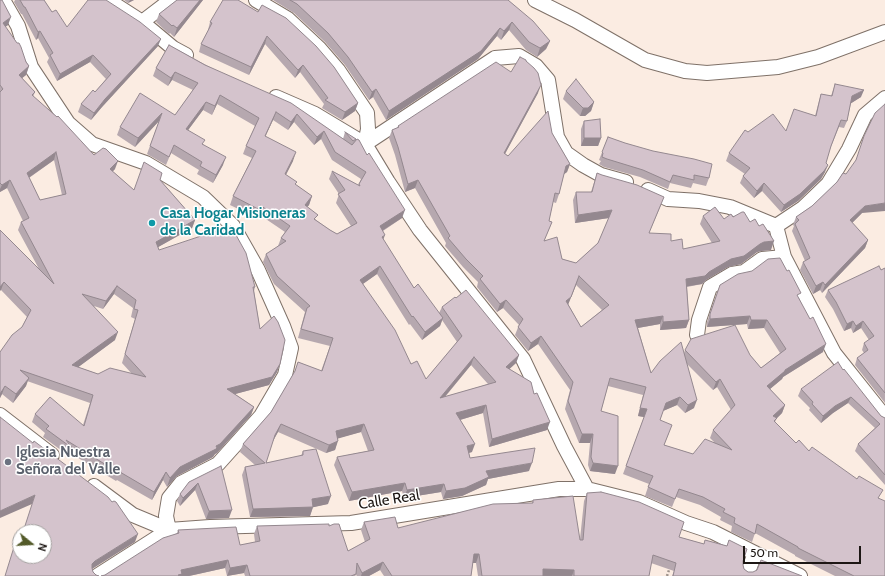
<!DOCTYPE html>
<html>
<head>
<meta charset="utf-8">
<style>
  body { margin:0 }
  #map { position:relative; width:885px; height:576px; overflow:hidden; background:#fbece2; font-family:Cabin,sans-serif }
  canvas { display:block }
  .north { position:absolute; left:12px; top:524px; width:40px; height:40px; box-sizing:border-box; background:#fff; border:1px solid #a5a2a1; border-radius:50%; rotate:108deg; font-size:11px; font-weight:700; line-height:16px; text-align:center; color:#1d1714 }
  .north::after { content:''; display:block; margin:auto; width:14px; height:18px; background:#535a29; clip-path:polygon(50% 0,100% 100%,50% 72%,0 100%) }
  .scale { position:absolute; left:743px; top:546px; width:118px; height:18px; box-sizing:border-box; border:2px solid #1d1714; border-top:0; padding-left:5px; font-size:12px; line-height:14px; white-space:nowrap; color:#1d1714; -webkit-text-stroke:3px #fff; paint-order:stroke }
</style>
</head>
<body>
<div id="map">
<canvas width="885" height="576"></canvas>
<div class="north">N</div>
<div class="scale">50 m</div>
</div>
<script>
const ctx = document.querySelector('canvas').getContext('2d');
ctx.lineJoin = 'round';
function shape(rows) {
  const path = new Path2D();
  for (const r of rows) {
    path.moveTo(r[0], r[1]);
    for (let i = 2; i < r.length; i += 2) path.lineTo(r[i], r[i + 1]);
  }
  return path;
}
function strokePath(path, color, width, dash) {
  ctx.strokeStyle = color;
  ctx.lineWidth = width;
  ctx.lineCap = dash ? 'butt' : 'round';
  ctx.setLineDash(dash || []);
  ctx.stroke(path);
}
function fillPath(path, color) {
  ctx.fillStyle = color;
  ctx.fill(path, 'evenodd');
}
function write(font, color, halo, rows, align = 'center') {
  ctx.font = font + ' Cabin,sans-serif';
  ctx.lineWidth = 3;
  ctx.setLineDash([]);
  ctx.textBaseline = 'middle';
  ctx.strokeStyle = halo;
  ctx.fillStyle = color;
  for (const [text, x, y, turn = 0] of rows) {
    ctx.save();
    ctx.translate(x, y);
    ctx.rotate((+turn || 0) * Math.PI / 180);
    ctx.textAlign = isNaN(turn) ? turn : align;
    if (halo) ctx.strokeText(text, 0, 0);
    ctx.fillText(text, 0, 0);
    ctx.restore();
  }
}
const minor = shape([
  [3,0,18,26,31,67,68,123,92,144,146,163,203,197,233,226,258,270,283,326,291,348,285,375,261,416,218,464,181,483,169,498,166,516,169,530,97,576],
  [108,0,142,22,173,48,186,55],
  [256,0,288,19,319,48,338,70,367,113,368,129,365,144,388,182,420,230,523,359,564,446,587,489],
  [535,0,575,20,645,60,685,71,707,73,778,67,818,57,885,32],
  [142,22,171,0],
  [276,97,315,114,365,144,495,58,519,56,536,66,548,80,557,137,566,153,583,165,601,175,626,182],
  [648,190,668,199,699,201,730,207,776,226,803,208,828,184,849,149,865,115,885,98],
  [776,226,784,257,834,353,885,417],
  [697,335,699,320,710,287,732,274,744,272,762,259,784,257],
  [0,415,52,455],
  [94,486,133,515,169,530,210,527,351,523,559,489,587,489,639,502,686,523,713,532,800,576],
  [748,572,755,553]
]);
strokePath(minor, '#7f7168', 16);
strokePath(shape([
  [667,576,670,567]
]), '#9c918a', 2.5, [2, 2]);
strokePath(minor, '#fff', 14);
fillPath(shape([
  [0,0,8,25,5,27,29,66,26,75,22,78,35,92,33,97,94,155,115,169,112,171,134,190,160,180,195,220,192,228,158,247,159,250,255,287,254,291,260,329,280,364,277,372,269,385,235,394,254,407,251,415,217,453,215,454,213,457,177,476,167,487,163,480,152,500,117,480,116,481,70,453,69,456,43,437,45,433,32,422,35,414,83,425,90,403,27,381,26,386,13,403,2,394,0,398,0,352,22,327,27,317,1,290,0,230,39,269,18,230,21,222,23,221,7,188,0,192],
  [54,160,62,195,40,200,29,178],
  [114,294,133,308,131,317,135,319,122,363,132,374,98,374,78,367,115,340,94,306,103,309],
  [15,0,44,0,52,12,67,27,158,46,102,107,91,120,78,112,81,104,95,92,106,79,90,62,57,81,47,62,49,58,38,38,36,40,22,14,21,14,14,2],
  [124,0,134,0,128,3],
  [177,0,203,0,174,37,170,33,169,34,156,22,159,14],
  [238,0,358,103,355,111,342,120,322,108,324,104,300,72,295,78,265,44,249,75,199,52,201,44,208,31,208,30,210,22],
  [273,0,508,0,550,41,546,49,537,57,526,50,509,30,501,40,497,36,478,59,386,120,373,97,369,100,345,65,325,42,294,13],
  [169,45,343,139,345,132,356,139,402,218,383,231,383,240,414,288,439,313,442,307,519,355,516,363,509,369,534,394,547,430,489,447,483,413,460,420,472,452,469,453,470,458,529,471,488,479,486,485,462,496,443,499,441,492,404,498,402,491,349,501,334,465,337,457,368,451,361,432,338,438,335,450,326,453,278,432,272,442,266,463,301,456,303,451,328,504,313,507,310,516,250,517,242,475,245,467,255,465,240,452,243,444,271,412,294,374,298,362,321,371,330,346,298,338,305,312,274,284,263,262,266,254,279,246,278,246,281,238,285,232,257,213,255,217,230,205,233,196,252,158,243,154,246,146,255,126,217,104,212,115,203,110,188,130,203,144,223,165,213,183,197,174,199,170,171,153,166,165,147,154,159,121,135,147,117,135,120,127,175,115,193,90,172,80,168,86,153,76,156,68],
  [273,120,288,130,294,122,314,145,321,139,332,160,361,179,358,185,332,171,329,179,339,194,336,203,351,226,337,234,330,230,316,220,307,207,309,205,312,196,296,185,286,175,293,161,265,136],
  [377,274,409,325,410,324,422,340,440,326,442,320,457,342,426,379,411,364,363,284],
  [471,365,488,384,445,397],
  [526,61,538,93,505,154,508,156,552,133,570,164,567,172,564,174,559,194,556,203,553,202,549,221,552,222,544,241,562,259,576,263,598,243,609,218,575,223,573,200,576,192,591,192,597,173,661,205,649,233,671,241,683,249,712,243,700,224,703,216,724,219,733,217,750,222,771,250,761,251,757,252,741,264,728,267,706,280,702,284,687,287,689,320,686,328,660,330,660,324,638,328,651,373,684,353,685,350,750,355,761,368,780,353,764,328,748,329,747,324,707,327,707,322,720,285,799,298,823,352,783,377,782,379,770,389,785,405,782,413,777,418,775,422,796,443,809,451,880,499,885,576,835,576,795,556,795,555,755,533,752,542,731,532,732,526,720,520,721,517,700,505,676,497,672,507,645,496,649,484,623,474,644,417,638,416,643,395,608,386,601,411,615,474,590,471,588,465,590,443,579,443,565,409,570,390,538,344,528,351,515,335,519,325,503,308,497,312,477,287,478,282,463,267,445,246,446,243,415,188,405,192,395,155,389,138,392,130,397,128,398,126,511,72],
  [576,285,602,310,581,327,568,304],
  [687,364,713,390,717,387,731,410,713,430,710,438,714,442,693,454,664,445,669,433,660,420,663,411,677,405,685,413,694,408],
  [835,84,861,97,851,103,847,121,844,128,839,127,830,149,826,163,825,172,821,179,798,201,781,212,762,191,754,198,740,183,743,176,745,174,726,161,729,153,748,132,786,131,815,116,819,101,821,94,831,96],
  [566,91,594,102,591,111,585,116,580,116,563,99],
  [584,121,601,138,598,146,581,146,581,129],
  [864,136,862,213,852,223,868,240,865,248,822,293,820,290,813,294,800,270,803,262,805,261,792,231,794,226,793,225,796,217,812,206,846,174,856,161],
  [608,137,709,178,706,186,693,183,691,188,670,183,668,189,640,177,604,167,599,164,601,161,599,160],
  [885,268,885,403,855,365,857,358,864,353,862,350,864,343,869,340,861,328,853,333,851,328,844,331,833,309,825,297,828,290],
  [843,370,881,416,885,418,885,485,855,451,858,444,875,428,848,403,833,413,821,423,809,410,810,408,798,396,801,389],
  [221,466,229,518,206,519,195,490,180,506,177,501,180,494],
  [587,493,679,537,704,544,705,540,727,546,729,540,743,561,743,565,744,569,748,572,802,576,672,576,674,571,651,563,649,576,478,576,476,563,473,563,471,576,384,576,380,570,369,576,357,576,356,575,355,576,245,576,244,573,227,576,225,568,189,576,101,576,105,575,177,533,178,530,240,545,255,542,254,534,257,526,329,526,348,551,365,542,361,530,364,522,398,528,532,503,533,500,580,539,584,501]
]), '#b6a8af');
fillPath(shape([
  [130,0,134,0,128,3],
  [200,0,203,0,174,37,177,28],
  [11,17,8,25,0,31,3,23],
  [512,22,509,30,501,40,504,31],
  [500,28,497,36,478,59,386,120,389,111],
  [40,31,38,38,36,40,38,32],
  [267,36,265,44,249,75,251,67],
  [161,39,158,46,102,107,91,120,94,113,105,99],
  [550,41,546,49,537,57,540,48],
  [93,55,90,62,57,81,60,74],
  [303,65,300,72,295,78,298,70],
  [29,66,26,75,16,83,19,75],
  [175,72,172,80,168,86,171,78],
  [541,85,538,93,501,161,504,153],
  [376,89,373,97,369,100,372,92],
  [864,90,861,97,850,104,852,96],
  [220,95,217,104,212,115,215,106],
  [206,102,203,110,183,137,186,129],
  [594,102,591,111,585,116,580,116,583,108],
  [358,103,355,111,342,120,345,112],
  [276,112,273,120,262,144,265,136],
  [162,113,159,121,135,147,138,138],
  [297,114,294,122,288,130,291,122],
  [324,131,321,139,314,145,317,137],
  [584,138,601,138,598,146,581,146],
  [56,152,54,160,24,181,27,173],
  [296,152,293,161,282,182,285,174],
  [226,157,223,165,213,183,216,175],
  [118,161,115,169,107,178,110,169],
  [570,164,567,172,563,175,566,166],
  [828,165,825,172,821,179,798,201,781,212,784,205],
  [10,180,7,188,0,192,0,189,2,185],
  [418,180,415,188,405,192,408,184],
  [764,183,762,191,754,198,757,191],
  [312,196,309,205,302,213,305,205],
  [885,203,885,211,862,213,847,228,850,220,865,206],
  [405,210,402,218,377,234,380,226],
  [612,210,609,218,575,223,578,215],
  [195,220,192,228,153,250,156,242],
  [385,235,382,243,382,237],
  [868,240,865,248,822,293,825,285],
  [774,241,771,250,761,251,757,252,741,264,728,267,706,280,702,284,683,287,686,279,709,272,731,259,760,244,764,242],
  [380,266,377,274,357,288,360,280],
  [579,276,576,285,568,305,566,301],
  [4,282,1,290,0,291,0,287],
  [823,282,820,290,813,294,816,286],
  [117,286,114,294,103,309,106,301],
  [506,300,503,308,497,312,500,304],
  [663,316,660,324,632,329,635,320],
  [750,316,747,324,707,327,710,319],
  [443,318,440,326,422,340,425,332],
  [689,320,686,328,660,330,663,322],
  [751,320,767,320,764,328,748,329],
  [853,321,851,328,844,331,847,324],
  [863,321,861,328,853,333,856,326],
  [118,332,115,340,69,374,72,365],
  [541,336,538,344,528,351,531,343],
  [826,344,823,352,783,377,782,379,764,394,767,386,785,370],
  [519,355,516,363,503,375,506,367],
  [474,357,471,365,437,406,440,398],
  [280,364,277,372,269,385,224,397,227,389],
  [29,378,26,386,13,403,16,394],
  [720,379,717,387,713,390,716,382],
  [5,386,2,394,0,398,0,394],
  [680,397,677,405,663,411,666,403],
  [851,397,848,403,833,413,821,423,823,416,835,406],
  [697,400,694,408,685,413,688,405],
  [486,405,483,413,453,422,456,413],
  [785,405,782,413,771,424,773,416],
  [254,407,251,415,217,453,215,454,213,457,177,476,167,487,170,478,180,467,216,446],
  [640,408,647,409,644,417,638,416],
  [550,422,547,430,489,447,492,439],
  [281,424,278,432,272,443,275,435],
  [364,424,361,432,333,440,336,431],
  [582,434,593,434,590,443,579,443],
  [338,441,335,450,326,453,329,445],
  [475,444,472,452,464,454,467,446],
  [532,463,529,471,488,479,486,485,462,496,443,499,446,491,486,471],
  [593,463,618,466,615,474,590,471],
  [166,472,163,480,152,500,154,492],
  [198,483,195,490,180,506,183,498],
  [405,483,402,491,349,501,352,492],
  [444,484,441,492,404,498,407,490],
  [35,495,32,504,0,518,0,511],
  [331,496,328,504,310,508,313,507,310,516,250,517,253,509],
  [232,510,229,518,206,519,209,511],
  [138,534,135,542,92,569,89,572,92,564,95,561],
  [474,554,479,554,476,563,471,563],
  [228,560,225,568,189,576,178,576,181,570],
  [383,562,380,570,369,576,361,576,362,573],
  [247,565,244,573,227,576,230,568],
  [543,569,574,570,572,576,540,576]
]), '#94888f');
const building = shape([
  [0,0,2,0,11,17,3,23,17,43,19,43,21,47,26,62,29,66,19,75,35,92,32,95,57,117,58,116,94,155,103,148,106,149,118,161,110,169,134,190,144,162,162,173,160,180,195,220,156,242,159,250,231,226,246,253,255,287,253,287,260,329,274,316,278,322,285,340,280,364,272,377,227,389,254,407,220,444,216,446,217,448,216,449,180,467,170,478,166,472,154,492,120,472,119,473,66,440,72,448,46,429,49,426,35,414,50,397,84,426,93,395,20,370,29,378,16,394,5,386,0,394,0,352,12,335,22,327,31,310,4,282,0,287,0,230,54,284,21,222,29,218,10,180,2,185,0,183,0,92,3,89,0,85,0,0],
  [56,152,66,194,40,200,27,173,56,152],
  [117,286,136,300,134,309,138,310,125,354,146,377,110,368,98,374,72,365,118,332,82,294,106,301,117,286],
  [20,0,44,0,52,12,56,10,67,27,88,0,106,0,140,22,161,39,105,99,94,113,81,104,93,90,95,92,111,74,93,55,60,74,50,55,53,53,40,31,38,32,25,7,24,7,20,0],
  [177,0,200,0,177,28,173,25,172,26,159,14,177,0],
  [223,0,238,0,258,12,262,5,286,18,316,46,334,67,358,103,345,112,325,100,328,98,303,65,298,70,267,36,251,67,201,44,212,23,210,22,223,0],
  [290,0,508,0,533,21,550,41,540,48,529,42,512,22,504,31,500,28,481,51,389,111,376,89,372,92,348,57,328,33,297,4,290,0],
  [169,45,205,65,291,103,352,145,357,139,359,140,367,155,369,153,405,210,380,226,385,235,382,237,414,288,418,284,443,318,425,332,413,316,412,317,380,266,360,280,395,330,411,364,417,361,426,379,462,336,442,307,455,297,456,298,466,290,519,355,506,367,531,382,534,394,537,393,550,422,492,439,486,405,456,413,475,444,467,446,470,458,535,448,532,463,486,471,489,477,465,488,446,491,444,484,407,490,405,483,352,492,337,457,374,450,364,424,336,431,338,441,329,445,281,424,275,435,266,463,303,455,303,451,316,449,331,496,312,499,313,507,253,509,245,467,265,463,243,444,271,412,295,371,298,362,322,371,333,338,301,329,307,308,310,306,277,276,266,254,286,241,281,238,290,226,260,205,258,209,233,196,256,151,246,146,259,118,220,95,215,106,206,102,186,129,205,140,202,144,226,157,216,175,200,166,202,162,174,145,169,157,150,146,162,113,138,138,120,127,140,93,175,115,198,83,175,72,171,78,156,68,169,45],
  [276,112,291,122,297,114,317,137,324,131,335,152,366,172,359,184,360,186,332,171,345,190,338,194,357,223,337,234,330,230,314,219,318,215,305,205,312,196,295,184,297,182,285,174,296,152,265,136,276,112],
  [474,357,496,382,440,398,474,357],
  [520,57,526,60,526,61,534,68,538,73,541,85,504,153,508,156,548,111,552,133,570,164,566,166,559,194,555,193,549,221,552,222,544,241,557,237,562,259,576,263,598,243,612,210,578,215,576,192,592,192,597,173,602,175,637,185,664,197,649,233,671,234,671,241,682,239,683,249,720,241,703,216,715,207,724,219,731,214,733,217,742,212,744,212,750,222,755,219,759,226,763,224,774,241,764,242,760,244,744,256,731,259,709,272,705,276,686,279,689,320,663,322,663,316,635,320,651,373,660,361,681,342,697,400,688,405,680,397,666,403,660,420,672,425,664,445,693,454,705,439,732,450,713,430,735,405,720,379,716,382,685,350,691,339,735,325,750,355,761,368,786,349,767,320,751,320,750,316,710,319,710,314,720,285,738,274,752,271,768,259,780,258,787,271,789,270,801,293,797,295,810,319,813,317,826,344,785,370,785,371,767,386,785,405,773,416,777,418,774,421,796,443,799,440,809,451,812,447,857,479,859,476,883,490,878,498,885,501,885,576,854,576,798,548,798,547,757,524,755,534,734,523,735,518,723,512,725,509,703,497,679,489,675,499,648,487,653,476,626,466,647,409,640,408,646,387,610,378,601,411,618,416,618,466,593,463,591,457,593,434,582,434,568,401,573,382,541,336,531,343,518,327,523,319,506,300,500,304,480,279,483,276,466,259,448,238,450,236,418,180,408,184,398,147,392,130,399,127,398,126,496,62,511,72,520,57],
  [579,276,609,305,581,327,566,301,571,297,579,276],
  [576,79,594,102,588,108,583,108,566,91,576,79],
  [835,84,864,90,852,96,847,121,841,120,831,146,826,163,828,165,824,171,800,194,784,205,764,183,757,191,743,176,750,168,729,153,745,130,748,132,773,114,786,131,794,109,816,116,821,94,832,96,835,84],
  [885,104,885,203,865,206,850,220,868,240,825,285,823,282,816,286,803,262,810,258,795,224,799,220,796,217,812,206,837,182,843,173,846,174,856,160,864,136,875,113,885,104],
  [600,119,601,138,584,138,584,121,600,119],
  [345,132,356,139,353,141,345,132],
  [608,137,625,143,653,151,694,159,712,164,709,178,694,175,694,180,673,175,670,182,643,170,607,159,602,157,603,153,602,152,608,137],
  [879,266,881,270,885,268,885,393,857,358,868,350,864,343,874,336,863,321,856,326,853,321,847,324,836,302,828,290,879,266],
  [838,362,843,370,844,369,881,416,885,418,885,475,858,444,880,424,851,397,835,406,823,416,812,404,813,402,801,389,838,362],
  [0,417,33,443,34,441,108,497,112,502,114,501,116,502,138,534,95,561,92,564,92,568,93,572,96,575,99,576,5,576,14,547,18,548,20,540,20,556,44,556,44,532,23,532,35,495,0,511,0,417],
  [221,466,232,510,209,511,198,483,183,498,180,494,189,482,221,466],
  [601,492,639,502,684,522,679,537,704,544,705,540,727,546,729,540,747,549,743,561,743,565,744,569,748,572,753,572,757,570,761,560,802,576,673,576,676,563,653,555,649,576,574,576,574,570,543,569,543,576,482,576,479,554,474,554,471,576,392,576,383,562,362,573,357,563,356,574,351,576,250,576,247,565,230,568,228,560,181,570,182,574,178,575,179,576,101,576,105,575,163,538,179,533,178,530,236,527,240,545,260,541,257,526,329,524,329,526,334,524,339,524,348,551,370,539,364,522,395,517,398,528,493,504,533,503,533,500,573,496,580,540,583,540,587,493,601,492]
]);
fillPath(building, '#d4c3cc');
strokePath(building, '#94888f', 1);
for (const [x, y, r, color] of [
  [152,223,4,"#0f9aa8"],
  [8,462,4,"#6b7280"]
]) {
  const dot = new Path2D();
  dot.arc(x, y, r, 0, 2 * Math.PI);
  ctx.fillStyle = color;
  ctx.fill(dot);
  strokePath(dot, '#fff', 1.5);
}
write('bold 15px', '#0d838f', '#fff', [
  ["Casa Hogar Misioneras",160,214],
  ["de la Caridad",160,231]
], 'left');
write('bold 15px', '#5b616d', '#fff', [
  ["Iglesia Nuestra",16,453],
  ["Señora del Valle",16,470]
], 'left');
write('15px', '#1d1714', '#fff', [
  ["Calle Real",389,500,-9]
]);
</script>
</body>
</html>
